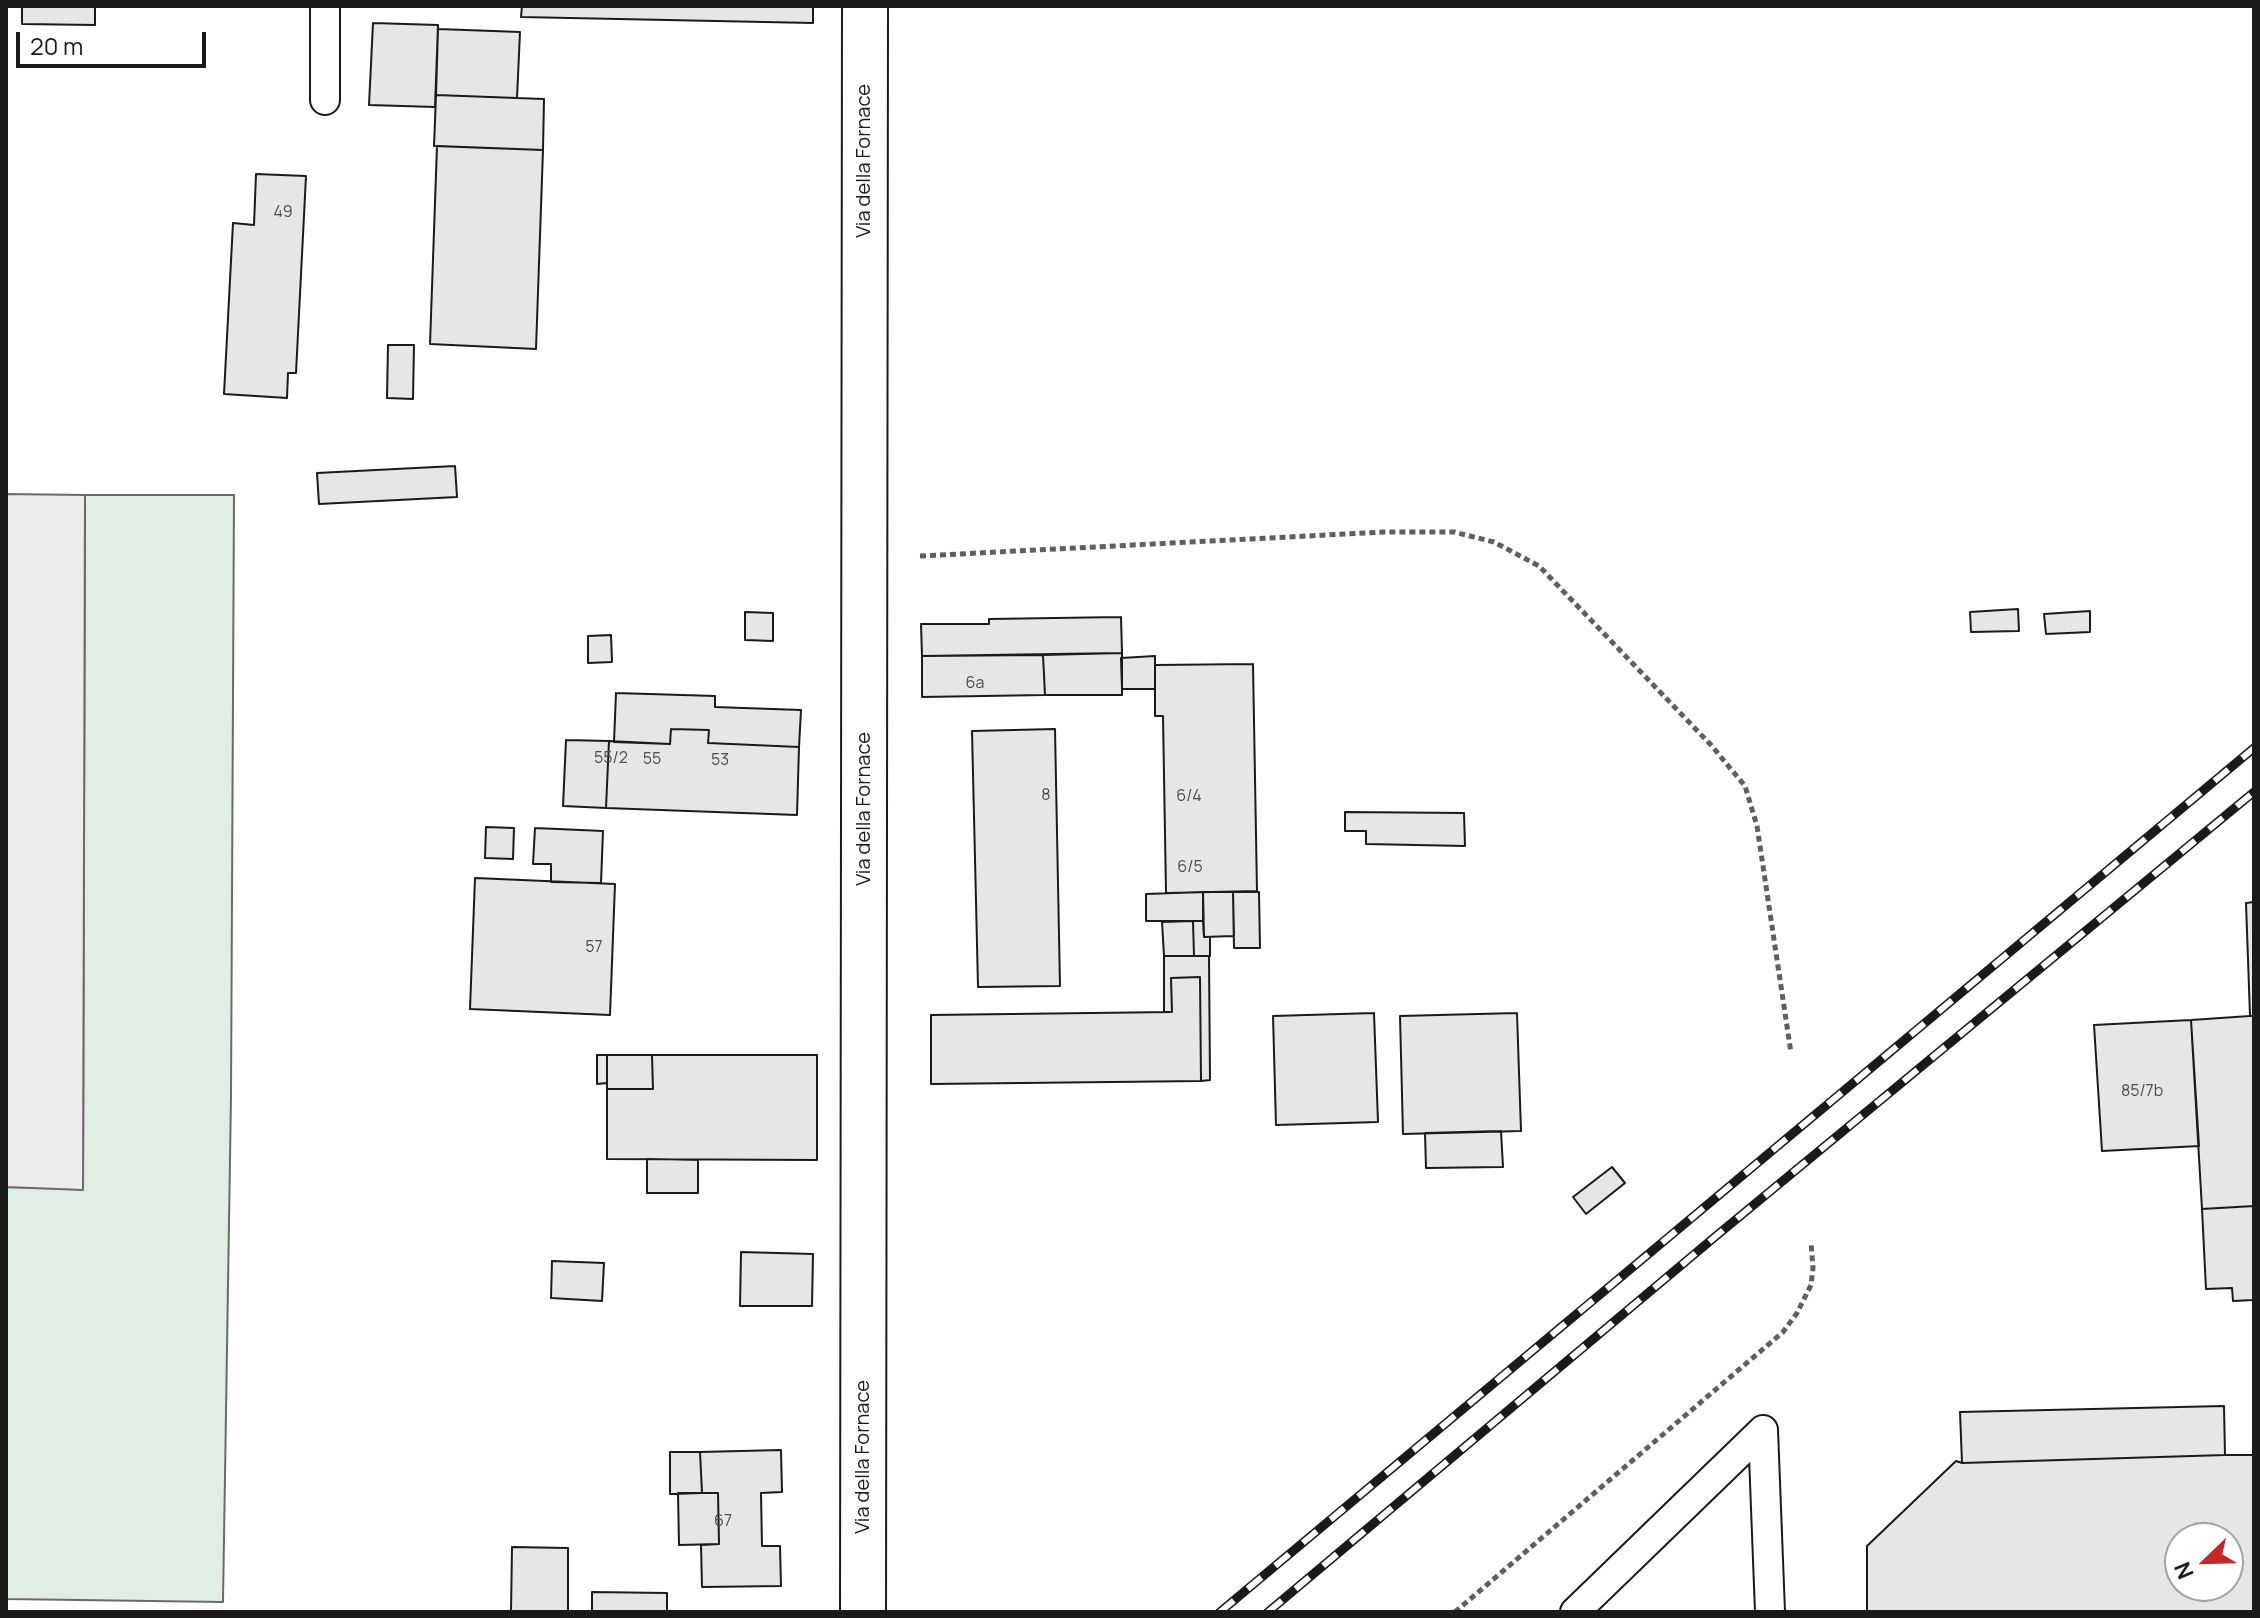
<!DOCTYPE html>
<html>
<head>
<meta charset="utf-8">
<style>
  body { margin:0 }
  #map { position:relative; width:2260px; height:1618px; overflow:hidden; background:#fff; font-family:Manrope,sans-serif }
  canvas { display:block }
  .frame { position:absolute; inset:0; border:8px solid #1a1a1a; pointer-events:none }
  .north { position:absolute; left:2164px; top:1522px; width:80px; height:80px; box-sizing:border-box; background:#fff; border:2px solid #a3a3a3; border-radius:50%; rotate:247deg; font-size:22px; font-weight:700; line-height:32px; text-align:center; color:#1a1a1a }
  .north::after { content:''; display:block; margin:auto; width:28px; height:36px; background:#c62828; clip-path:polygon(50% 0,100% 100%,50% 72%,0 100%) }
  .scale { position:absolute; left:16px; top:32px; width:190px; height:36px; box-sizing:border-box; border:4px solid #1a1a1a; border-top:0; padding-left:10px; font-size:24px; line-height:28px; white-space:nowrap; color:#1a1a1a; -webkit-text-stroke:6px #fff; paint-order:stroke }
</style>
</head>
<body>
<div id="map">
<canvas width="2260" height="1618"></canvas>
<div class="frame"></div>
<div class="north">N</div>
<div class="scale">20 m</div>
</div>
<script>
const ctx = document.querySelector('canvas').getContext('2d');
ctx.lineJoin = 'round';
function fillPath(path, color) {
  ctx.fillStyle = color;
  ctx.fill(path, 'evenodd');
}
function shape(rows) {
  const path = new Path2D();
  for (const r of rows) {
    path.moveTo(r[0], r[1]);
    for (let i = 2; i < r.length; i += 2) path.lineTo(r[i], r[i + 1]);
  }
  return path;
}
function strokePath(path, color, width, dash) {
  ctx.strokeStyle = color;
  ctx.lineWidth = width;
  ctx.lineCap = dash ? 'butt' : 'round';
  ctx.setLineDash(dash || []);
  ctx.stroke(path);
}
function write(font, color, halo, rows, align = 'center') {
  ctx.font = font + ' Manrope,sans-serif';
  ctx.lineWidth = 6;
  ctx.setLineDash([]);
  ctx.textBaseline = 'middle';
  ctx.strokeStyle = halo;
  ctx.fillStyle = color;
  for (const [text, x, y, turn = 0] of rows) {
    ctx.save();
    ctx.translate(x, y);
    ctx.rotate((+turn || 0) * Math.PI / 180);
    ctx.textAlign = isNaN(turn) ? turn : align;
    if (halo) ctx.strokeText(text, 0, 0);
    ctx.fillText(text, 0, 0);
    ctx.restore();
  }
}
const green = shape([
  [85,495,234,495,231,1096,223,1602,6,1599,6,1187,83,1189,85,495]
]);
fillPath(green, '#e0efe3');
strokePath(green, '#6a6a6a', 2);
const parking = shape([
  [6,494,85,495,83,1190,6,1187,6,494]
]);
fillPath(parking, '#ededed');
strokePath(parking, '#6a6a6a', 2);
const building = shape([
  [22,6,95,6,95,25,22,24,22,6],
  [522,6,813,6,813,23,521,17,522,6],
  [373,23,438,25,435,107,369,105,373,23],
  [438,29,520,32,517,98,436,95,438,29],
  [436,95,544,99,543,150,434,146,436,95],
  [437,146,543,150,536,349,430,344,437,146],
  [256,174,306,176,296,373,288,373,287,398,224,394,233,223,254,225,256,174],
  [388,345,414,345,413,399,387,398,388,345],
  [455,466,457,497,319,504,317,473,455,466],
  [2018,609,2019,631,1971,632,1970,612,2018,609],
  [2090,611,2090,632,2046,634,2044,614,2090,611],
  [745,612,773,613,773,641,745,640,745,612],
  [1121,617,1122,653,922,656,921,624,989,624,989,619,1121,617],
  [611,635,612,662,588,663,588,636,611,635],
  [1122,653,1122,695,1045,695,1043,655,1122,653],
  [1043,655,1045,695,922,697,922,656,1043,655],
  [1155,656,1155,689,1122,689,1121,658,1155,656],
  [1253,664,1257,891,1166,893,1163,716,1155,716,1155,665,1253,664],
  [616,693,715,696,715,707,801,710,799,747,708,743,709,730,671,729,670,744,614,742,616,693],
  [671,729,709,730,708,743,799,747,797,815,606,808,609,741,670,744,671,729],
  [1055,729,1060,986,978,987,972,731,1055,729],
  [566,740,609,741,606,808,563,806,566,740],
  [1345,812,1464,813,1465,846,1366,844,1366,831,1345,831,1345,812],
  [486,827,514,828,513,859,485,858,486,827],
  [535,828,603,831,601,883,551,882,551,864,533,864,535,828],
  [475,878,615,884,610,1015,470,1009,475,878],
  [1203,892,1203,921,1146,921,1146,894,1203,892],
  [1203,892,1233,892,1234,936,1204,937,1203,892],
  [1233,892,1259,892,1260,948,1234,948,1233,892],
  [2254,902,2254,1016,2250,1016,2246,903,2254,902],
  [1193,921,1203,921,1204,937,1210,937,1210,956,1194,956,1193,921],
  [1193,921,1194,956,1164,956,1162,922,1193,921],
  [1164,956,1209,956,1210,1080,1201,1081,1200,977,1171,978,1172,1012,1164,1012,1164,956],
  [1200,977,1201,1081,931,1084,931,1015,1172,1012,1171,978,1200,977],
  [1374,1013,1378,1122,1276,1125,1273,1016,1374,1013],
  [1517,1013,1521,1131,1403,1134,1400,1016,1517,1013],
  [2250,1016,2254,1016,2254,1206,2202,1209,2191,1020,2250,1016],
  [2191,1020,2199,1146,2102,1151,2094,1025,2191,1020],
  [597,1055,607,1055,607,1083,597,1084,597,1055],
  [607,1055,652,1055,653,1089,607,1089,607,1055],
  [652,1055,817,1055,817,1160,607,1159,607,1089,653,1089,652,1055],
  [1501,1131,1503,1167,1426,1168,1425,1133,1501,1131],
  [647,1159,698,1160,698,1193,647,1193,647,1159],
  [1612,1167,1625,1183,1586,1214,1573,1197,1612,1167],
  [2254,1206,2254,1300,2233,1301,2232,1288,2206,1289,2202,1209,2254,1206],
  [741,1252,813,1254,812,1306,740,1306,741,1252],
  [552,1261,604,1263,602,1301,551,1298,552,1261],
  [2224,1406,2225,1455,1962,1463,1960,1412,2224,1406],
  [781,1450,782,1492,761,1493,762,1546,780,1546,781,1586,702,1587,701,1545,719,1544,718,1493,702,1493,700,1452,781,1450],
  [670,1452,700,1452,702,1493,670,1494,670,1452],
  [2225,1455,2254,1455,2254,1612,1867,1612,1867,1546,1956,1461,1962,1463,2225,1455],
  [2180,1538,2228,1538,2228,1586,2180,1586,2180,1538],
  [678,1493,718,1493,719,1544,679,1545,678,1493],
  [512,1547,568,1548,568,1612,511,1612,512,1547],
  [592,1592,667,1593,667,1612,592,1612,592,1592]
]);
fillPath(building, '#e6e6e6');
strokePath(building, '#1a1a1a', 2);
const service = shape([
  [325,6,325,100],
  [1763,1430,1770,1612],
  [1575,1612,1763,1430]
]);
const minor = shape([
  [863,1612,865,6]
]);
strokePath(service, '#1a1a1a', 32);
strokePath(minor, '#1a1a1a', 48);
strokePath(shape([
  [920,556,1385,532,1454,532,1494,542,1539,566,1711,745,1745,786,1757,826,1791,1053],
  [1455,1612,1783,1332,1797,1313,1811,1285,1813,1268,1811,1242]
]), '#5f5f5f', 5, [6, 4]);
strokePath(service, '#fff', 28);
strokePath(minor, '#fff', 44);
const rail = shape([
  [1220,1612,2254,748],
  [1268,1612,1716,1236,2254,792]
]);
strokePath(rail, '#1a1a1a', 9);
strokePath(rail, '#fff', 6, [18]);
write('16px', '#4d4d4d', null, [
  ["49",283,213],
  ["6a",975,684],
  ["55/2",611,759],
  ["55",652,760],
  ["53",720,761],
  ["8",1046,796],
  ["6/4",1189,797],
  ["6/5",1190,868],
  ["57",594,948],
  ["85/7b",2142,1092],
  ["67",723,1522]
]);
write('20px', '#1a1a1a', '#fff', [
  ["Via della Fornace",864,161,-90],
  ["Via della Fornace",864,809,-90],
  ["Via della Fornace",863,1457,-90]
]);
</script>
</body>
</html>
